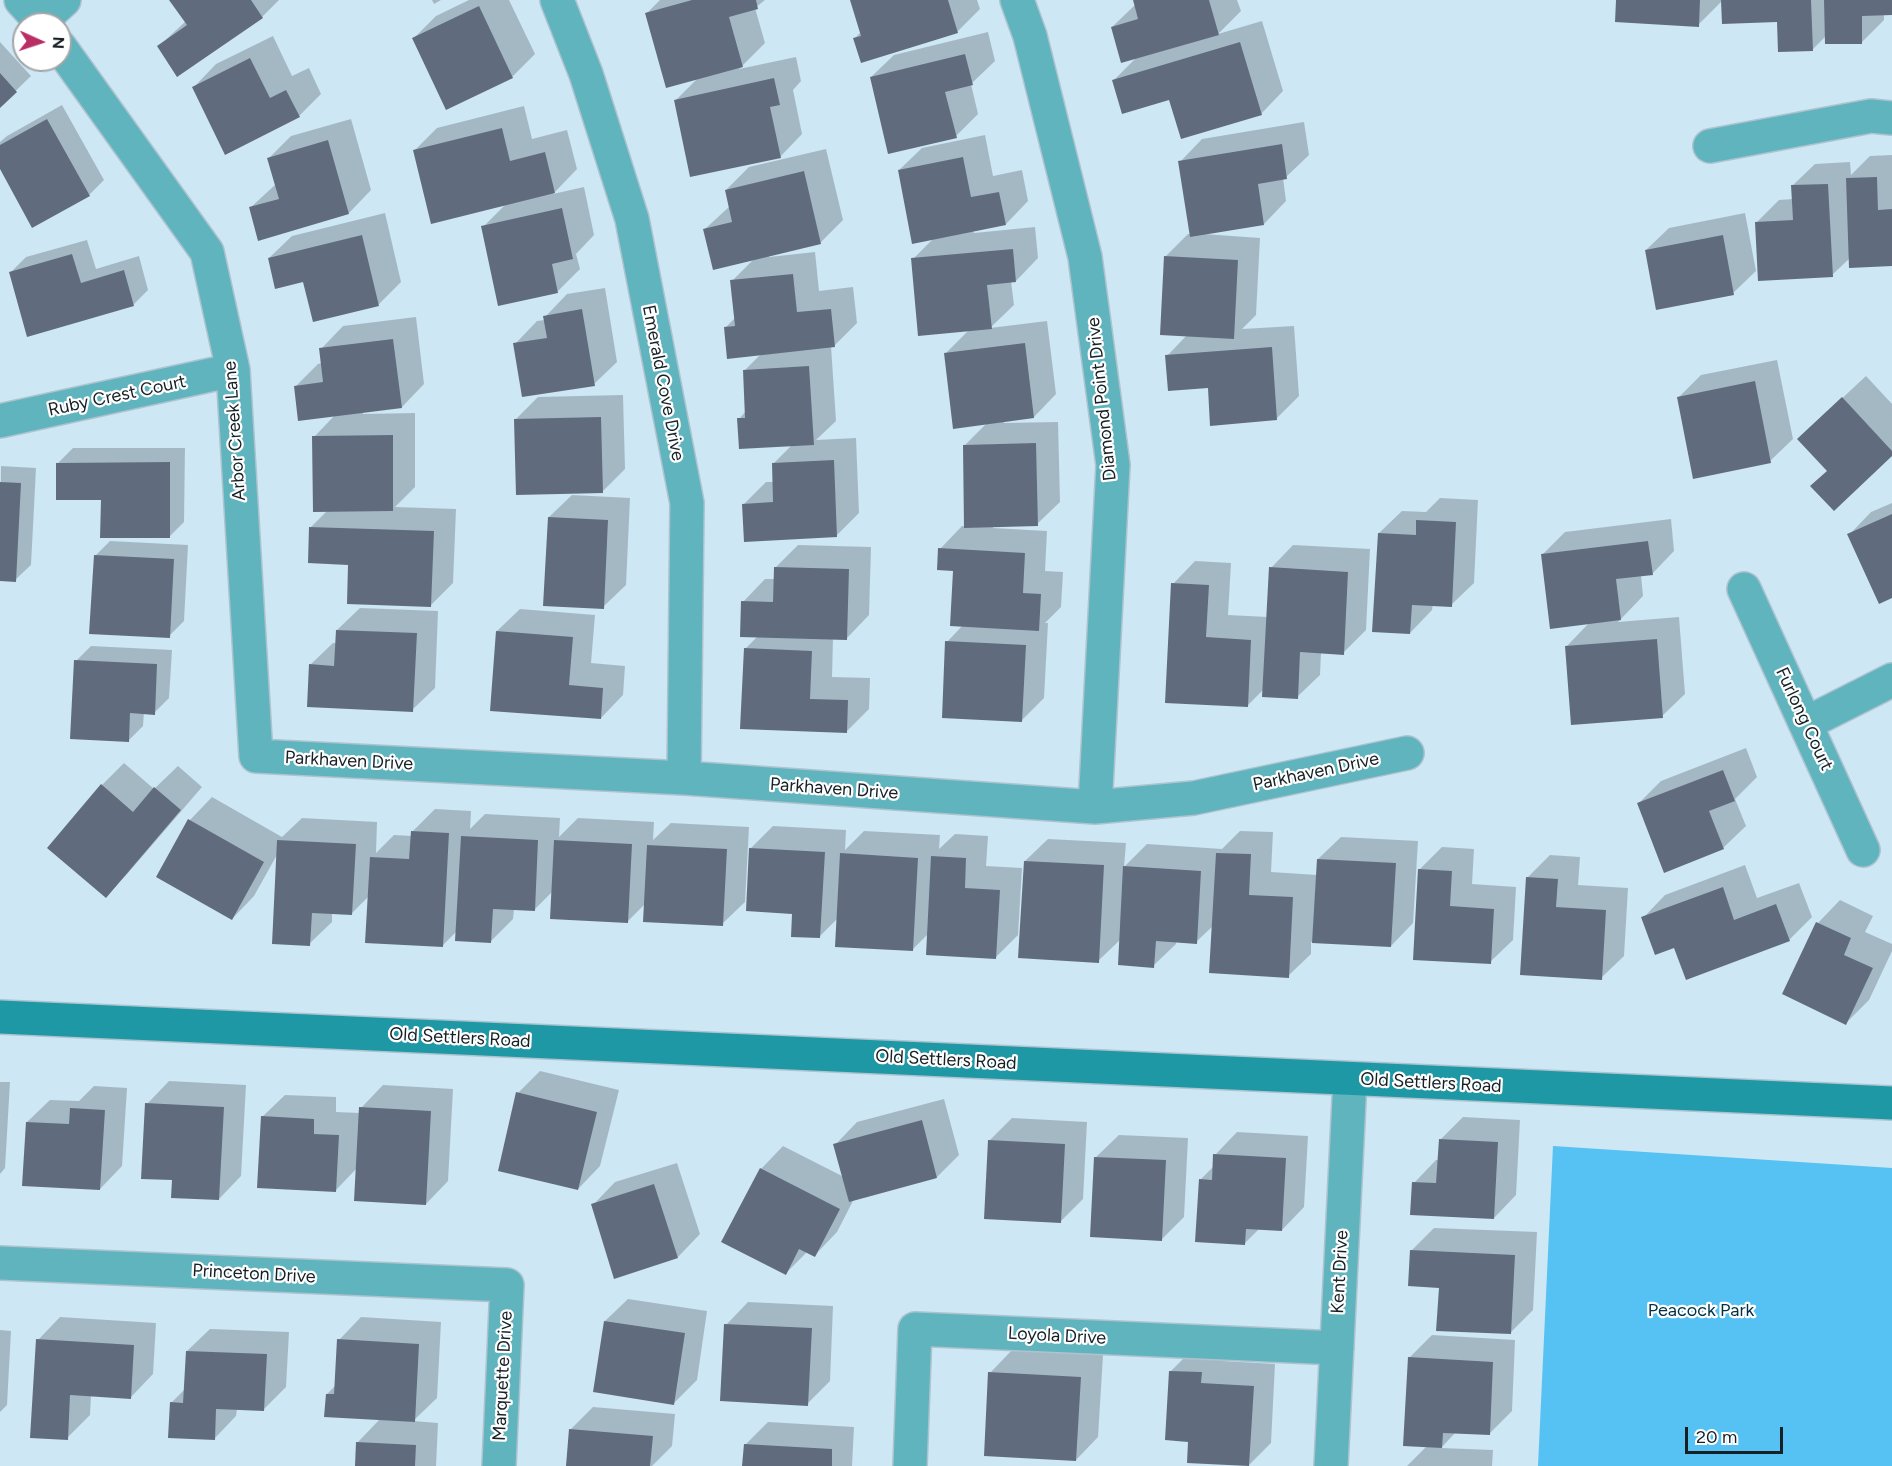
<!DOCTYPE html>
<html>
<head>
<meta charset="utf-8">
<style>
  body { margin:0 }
  #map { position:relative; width:1892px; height:1466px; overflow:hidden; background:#cee7f4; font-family:Figtree,sans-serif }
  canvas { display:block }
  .north { position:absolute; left:12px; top:12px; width:60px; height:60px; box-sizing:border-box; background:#fff; border:2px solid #a2a6a8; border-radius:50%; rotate:93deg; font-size:16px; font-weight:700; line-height:24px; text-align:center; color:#162025 }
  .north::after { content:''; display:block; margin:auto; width:21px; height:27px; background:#ba2e66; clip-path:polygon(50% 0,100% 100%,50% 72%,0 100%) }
  .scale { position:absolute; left:1685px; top:1427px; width:98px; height:27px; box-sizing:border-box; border:3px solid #162025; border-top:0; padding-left:8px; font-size:18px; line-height:21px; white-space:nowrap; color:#162025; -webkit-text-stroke:4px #fff; paint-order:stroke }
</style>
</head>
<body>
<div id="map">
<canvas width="1892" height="1466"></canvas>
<div class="north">N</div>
<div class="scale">20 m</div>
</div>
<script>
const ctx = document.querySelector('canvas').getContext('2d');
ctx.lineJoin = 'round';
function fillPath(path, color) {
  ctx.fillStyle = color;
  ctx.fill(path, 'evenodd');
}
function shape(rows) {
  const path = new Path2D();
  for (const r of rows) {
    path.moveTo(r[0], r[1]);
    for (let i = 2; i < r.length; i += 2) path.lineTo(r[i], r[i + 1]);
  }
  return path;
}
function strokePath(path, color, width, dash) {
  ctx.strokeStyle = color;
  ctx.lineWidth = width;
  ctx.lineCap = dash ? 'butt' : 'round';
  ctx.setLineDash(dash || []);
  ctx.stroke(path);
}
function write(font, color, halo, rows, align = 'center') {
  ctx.font = font + ' Figtree,sans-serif';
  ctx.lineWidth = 4.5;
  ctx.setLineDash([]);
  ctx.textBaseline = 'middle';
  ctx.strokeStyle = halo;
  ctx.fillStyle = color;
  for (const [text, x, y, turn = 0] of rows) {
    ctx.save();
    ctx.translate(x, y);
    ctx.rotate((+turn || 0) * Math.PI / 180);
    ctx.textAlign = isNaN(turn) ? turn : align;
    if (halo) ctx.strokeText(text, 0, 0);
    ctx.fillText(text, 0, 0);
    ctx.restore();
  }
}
fillPath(shape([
  [1553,1146,1892,1168,1892,1466,1538,1466]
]), '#56c1f3');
fillPath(shape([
  [171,0,279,0,262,17,159,46,186,21],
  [432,0,441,0,434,4],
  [469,0,509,0,535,54,512,77,414,38,436,16],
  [660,0,765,0,755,8,765,43,739,69,796,57,801,81,793,90,802,134,780,157,676,100,698,78,647,13],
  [852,0,977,0,980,9,957,32,855,38,861,32],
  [1135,0,1237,0,1241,11,1218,34,1262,21,1283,91,1261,114,1170,98,1113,81,1137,57,1112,27,1136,4],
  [1617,0,1892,0,1892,14,1884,14,1884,20,1862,42,1827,35,1813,49,1779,21,1722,1,1698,25],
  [988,32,995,61,971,84,978,114,956,136,871,77,894,55],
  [273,36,292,76,309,68,321,94,299,116,194,87,216,64],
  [0,42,31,76,0,106],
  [62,105,104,180,89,195,0,166,0,142,7,136],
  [524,106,532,139,567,130,577,169,553,194,584,187,594,235,576,254,580,269,557,292,483,227,506,204,414,151,437,128],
  [351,119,371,190,349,213,250,208,276,184,269,158,291,136],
  [1304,122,1309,155,1286,177,1283,178,1286,201,1264,224,1204,234,1260,238,1256,315,1242,329,1294,326,1299,396,1276,419,1209,387,1167,356,1187,335,1165,257,1188,234,1191,234,1180,162,1202,139],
  [985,135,993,176,1022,170,1028,201,1006,224,973,231,974,233,1035,227,1038,258,1016,281,1011,281,1014,305,990,328,1047,321,1056,394,1034,417,1004,421,1004,423,1058,422,1060,502,1037,524,993,525,993,528,1047,531,1045,571,1063,572,1061,607,1045,623,1048,623,1044,698,1022,720,947,642,963,625,954,570,940,549,962,526,966,526,964,446,987,423,945,354,969,330,913,259,933,239,899,170,922,148],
  [826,149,843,220,820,243,769,255,769,257,815,252,819,291,853,287,857,323,834,346,831,346,836,421,816,440,856,438,859,513,836,536,743,505,766,482,774,482,773,464,792,445,739,419,746,411,744,371,761,354,725,328,735,318,732,281,755,258,705,229,730,206,726,190,749,167],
  [1892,155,1892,265,1850,258,1832,275,1756,223,1779,200,1793,199,1792,186,1815,164,1850,162,1851,175,1870,156],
  [385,213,401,282,379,304,314,320,305,280,269,258,292,236],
  [1745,213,1756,271,1733,293,1646,250,1669,228],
  [87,240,96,269,139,256,148,290,133,305,11,272,26,257],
  [605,288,617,362,594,384,515,344,537,321,545,320,545,317,567,294],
  [416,317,424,384,402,407,363,412,363,414,415,413,415,487,395,507,456,509,453,583,430,606,350,563,311,527,327,511,314,437,335,415,296,386,318,364,322,363,321,349,343,326],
  [1777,360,1793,439,1770,461,1678,398,1701,375],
  [1866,376,1892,404,1892,454,1828,470,1822,417],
  [623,395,625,469,602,492,515,420,538,397],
  [73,448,185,448,184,522,169,537,102,498,58,463],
  [1,466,36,468,31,565,15,580,0,579],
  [572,495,630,498,626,585,603,607,549,517],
  [1440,498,1478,500,1474,583,1451,605,1433,604,1432,610,1410,633,1379,533,1402,511,1426,512],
  [1892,503,1892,596,1849,535,1871,512],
  [1671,519,1674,551,1652,574,1641,575,1643,596,1618,622,1679,617,1685,694,1662,716,1566,647,1590,622,1543,554,1565,532],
  [110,541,188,545,184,621,169,636,95,556],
  [798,545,871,547,869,615,847,638,833,638,832,677,870,678,869,709,846,732,745,649,758,636,743,602,765,579,775,579,775,568],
  [1293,545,1370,549,1366,630,1343,653,1321,652,1320,675,1297,697,1264,689,1247,706,1173,584,1195,561,1231,563,1228,615,1268,617,1271,568],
  [360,608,438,611,435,688,412,710,310,665,333,643,337,643,337,630],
  [520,609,595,615,591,663,625,666,623,695,601,718,497,631],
  [91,646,172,650,169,698,154,713,144,712,143,726,128,741,76,661],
  [1746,748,1757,777,1735,799,1746,826,1723,848,1639,803,1661,781],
  [124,763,154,789,178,766,202,787,128,873,106,896,102,785],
  [212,797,282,837,302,818,377,822,376,853,394,835,412,836,412,832,435,809,471,811,470,829,485,814,560,818,559,837,578,818,654,822,653,840,671,823,749,827,745,902,722,924,645,904,627,922,553,891,534,910,514,909,513,919,490,942,457,931,442,946,369,896,351,914,332,913,332,922,309,944,278,853,254,896,232,919,158,876,190,820],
  [773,826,846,830,845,850,864,831,940,835,939,849,955,834,988,836,986,866,1022,868,1018,935,996,957,928,934,913,949,838,918,819,937,794,912,751,848],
  [1240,831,1273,832,1271,872,1317,875,1318,859,1341,837,1418,841,1413,923,1391,946,1311,942,1311,954,1288,976,1214,925,1196,942,1176,941,1176,944,1153,966,1121,939,1098,961,1025,861,1048,839,1126,843,1124,867,1147,844,1222,849],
  [1442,847,1474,849,1472,884,1516,887,1513,940,1490,962,1419,870],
  [1550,855,1580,857,1578,885,1628,888,1624,956,1601,978,1528,877],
  [1745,865,1757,898,1799,883,1812,917,1789,940,1675,946,1643,918,1665,895],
  [1840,900,1873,916,1865,932,1892,944,1892,951,1869,1000,1846,1023,1818,923],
  [540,1071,619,1090,600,1166,578,1189,518,1093],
  [169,1081,246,1085,241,1176,219,1199,147,1104],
  [0,1082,10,1082,5,1168,0,1174],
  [383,1085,453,1089,448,1181,426,1204,357,1168,336,1190,262,1117,285,1095,336,1097,336,1112,360,1113,361,1108],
  [94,1086,127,1088,122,1166,100,1189,27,1122,50,1100,79,1101],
  [944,1099,959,1155,937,1177,854,1199,837,1232,815,1255,808,1251,785,1274,761,1169,783,1146,844,1177,835,1145,857,1122],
  [1463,1117,1520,1120,1516,1195,1494,1218,1414,1183,1436,1160,1439,1160,1440,1140],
  [1012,1118,1087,1122,1083,1199,1060,1222,989,1141],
  [1237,1132,1308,1136,1304,1207,1282,1230,1259,1229,1245,1243,1200,1180,1214,1166,1215,1155],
  [1119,1135,1188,1138,1184,1217,1161,1240,1096,1157],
  [677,1163,700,1234,678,1257,593,1205,615,1182],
  [1434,1228,1537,1232,1533,1310,1510,1333,1440,1287,1411,1251],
  [628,1299,707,1311,697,1380,674,1403,605,1321],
  [748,1302,833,1306,830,1381,807,1404,726,1325],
  [60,1317,156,1323,153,1374,131,1397,91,1395,90,1415,67,1438,38,1340],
  [361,1317,441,1322,437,1398,413,1421,438,1423,436,1466,356,1466,357,1443,381,1418,327,1394,336,1385,339,1340],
  [210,1329,289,1332,286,1387,264,1409,237,1409,236,1416,214,1439,171,1403,185,1389,187,1351],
  [0,1330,11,1331,7,1405,0,1412],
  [1432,1335,1515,1340,1512,1411,1489,1434,1456,1432,1441,1448,1493,1450,1492,1466,1407,1466,1427,1446,1409,1358],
  [1193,1349,1224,1350,1223,1361,1275,1364,1271,1443,1249,1465,1190,1440,1171,1371],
  [1012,1350,1103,1355,1098,1437,1076,1460,990,1373],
  [593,1407,675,1414,672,1446,652,1466,568,1466,571,1429],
  [768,1422,854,1427,852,1466,744,1466,745,1445]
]), '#0003');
fillPath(shape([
  [169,0,251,0,263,18,177,77,157,46,187,25],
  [692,0,756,0,758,9,729,17,743,67,666,88,645,13],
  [850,0,948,0,958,33,861,63,853,38,861,36],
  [1133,0,1209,0,1219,35,1121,63,1111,27,1138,19],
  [1616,0,1700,0,1699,27,1615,22],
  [1721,0,1811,0,1813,51,1778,52,1777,22,1722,24],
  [1824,0,1892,0,1892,15,1862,16,1862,44,1825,44],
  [479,6,513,78,446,110,412,38],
  [1240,42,1262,115,1181,139,1169,100,1122,114,1112,80],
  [965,54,973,85,945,92,957,138,888,154,870,77],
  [250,58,270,98,286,90,300,117,225,155,192,87],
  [0,73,17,92,0,108],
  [774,78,780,105,770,107,781,158,690,177,674,100],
  [47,119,90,196,32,228,0,169,0,145],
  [502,128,510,161,545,152,555,193,431,224,413,150],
  [328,140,349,214,258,241,249,207,279,199,267,158],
  [1282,144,1287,179,1258,184,1264,225,1190,237,1178,161],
  [963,157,971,197,999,192,1006,225,912,244,898,170],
  [804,171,821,244,713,270,703,229,732,222,725,190],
  [1877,177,1878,210,1892,209,1892,266,1849,268,1846,178],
  [1828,184,1833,277,1758,281,1755,222,1793,220,1791,185],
  [562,208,573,259,552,264,558,293,498,306,481,226],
  [362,235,379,306,313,322,303,282,275,289,268,258],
  [1723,235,1734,295,1656,310,1645,250],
  [1013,249,1016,282,987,285,992,329,918,336,911,258],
  [72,254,81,283,124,270,134,306,27,337,9,272],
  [1164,256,1238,260,1234,339,1160,335],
  [793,274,797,312,831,309,835,347,727,359,724,327,735,326,730,280],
  [582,309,595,386,522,397,513,343,547,338,543,316],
  [393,339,402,408,298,421,294,386,323,382,319,348],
  [1025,343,1034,418,953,429,944,353],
  [1272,347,1277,420,1210,426,1208,388,1168,391,1165,355],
  [809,366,814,445,739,449,737,418,745,418,743,370],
  [1755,381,1771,463,1693,479,1677,397],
  [1842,397,1892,451,1892,456,1834,511,1810,486,1827,471,1797,439],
  [601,417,603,493,516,495,514,419],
  [393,435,393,511,313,512,312,436],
  [1036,443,1038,526,964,528,963,445],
  [834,460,837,537,744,542,742,504,773,502,772,463],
  [170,462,170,538,100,538,101,500,56,500,56,463],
  [0,482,21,483,16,582,0,581],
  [1892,514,1892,598,1879,604,1847,534],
  [548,517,608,520,604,609,543,606],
  [1416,520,1456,522,1452,607,1412,605,1410,634,1372,632,1378,533,1416,535],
  [309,527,434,531,431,607,347,604,348,565,308,563],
  [1648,541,1653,575,1616,579,1621,620,1550,629,1541,554],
  [938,548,1025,553,1023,593,1041,594,1039,631,950,626,953,571,937,570],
  [94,555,174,559,170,638,89,634],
  [774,567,849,569,847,640,740,637,741,601,773,602],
  [1269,567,1348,572,1344,655,1300,652,1298,699,1262,697],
  [1171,583,1209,585,1206,637,1251,640,1248,707,1165,703],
  [336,630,417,633,413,712,307,707,309,664,334,666],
  [496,631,573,637,569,685,603,688,601,719,490,711],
  [1657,639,1663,718,1571,725,1565,646],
  [945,641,1026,645,1022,722,942,718],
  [744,648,812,651,810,699,848,700,847,733,740,729],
  [74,660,157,664,155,715,130,713,129,742,70,739],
  [1723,770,1735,801,1709,811,1724,849,1664,873,1637,803],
  [101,784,133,812,154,787,181,810,106,898,47,848],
  [188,819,264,862,232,920,156,877],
  [411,831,449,833,443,947,365,943,370,857,409,859],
  [461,836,538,840,535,911,493,909,491,943,455,941],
  [277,840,356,844,352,915,312,913,310,946,272,944],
  [554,840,632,844,628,923,550,919],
  [647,845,727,849,723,926,643,922],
  [749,848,825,852,820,938,791,937,792,914,746,911],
  [840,853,918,858,913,951,835,947],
  [1216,853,1251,854,1249,895,1293,897,1289,978,1209,973],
  [931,856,966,858,965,888,1000,890,996,959,926,955],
  [1317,859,1396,863,1391,947,1312,943],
  [1024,861,1104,865,1099,963,1018,958],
  [1123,866,1201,871,1197,944,1156,941,1154,968,1118,965],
  [1418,869,1452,871,1450,906,1494,909,1491,964,1413,960],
  [1526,877,1558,879,1556,907,1606,910,1602,980,1520,975],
  [1723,887,1734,920,1776,904,1790,941,1686,980,1674,948,1655,955,1641,917],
  [1816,922,1851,938,1844,955,1873,968,1846,1025,1782,994],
  [516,1092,597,1112,578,1190,498,1171],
  [145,1103,224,1107,219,1200,171,1198,172,1180,141,1179],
  [359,1107,431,1111,426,1205,354,1201],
  [70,1108,105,1110,100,1190,22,1186,26,1122,69,1124],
  [261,1116,314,1119,314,1134,339,1135,336,1192,257,1188],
  [922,1120,937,1178,849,1202,833,1144],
  [1439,1139,1498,1142,1494,1219,1410,1215,1412,1182,1436,1183],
  [988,1140,1065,1144,1061,1223,984,1219],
  [1213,1154,1286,1158,1282,1231,1246,1229,1245,1245,1195,1242,1199,1179,1212,1180],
  [1094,1157,1166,1160,1162,1241,1090,1237],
  [760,1168,840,1209,815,1257,799,1249,786,1275,721,1242],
  [654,1184,678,1258,614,1279,591,1204],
  [1410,1250,1515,1255,1511,1334,1436,1331,1439,1288,1408,1286],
  [604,1321,685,1333,674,1405,593,1392],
  [724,1324,812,1328,808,1406,720,1401],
  [36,1339,134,1345,131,1399,70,1395,68,1440,30,1438],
  [337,1339,419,1344,415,1422,324,1417,326,1394,334,1394],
  [186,1351,267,1354,264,1411,216,1409,215,1440,168,1438,170,1402,183,1403],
  [1408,1357,1493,1362,1490,1435,1443,1433,1442,1448,1403,1446],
  [1169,1371,1202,1372,1201,1383,1254,1386,1249,1466,1187,1463,1188,1442,1165,1440],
  [988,1372,1081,1377,1076,1461,984,1456],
  [569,1429,653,1436,650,1466,566,1466],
  [356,1442,416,1445,415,1466,355,1466],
  [744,1444,832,1449,832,1466,742,1466]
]), '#606c7e');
const street = shape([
  [21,0,43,24],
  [557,0,586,74,632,219,687,503,684,778],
  [1017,0,1030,36,1085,257,1113,465,1095,807],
  [41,21,64,0],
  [60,47,207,252,233,370,256,756,684,778,1095,807,1194,798,1407,753],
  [1710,146,1871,116,1892,118],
  [0,421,233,370],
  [1744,589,1863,850],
  [1807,723,1892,680],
  [0,1263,507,1285,499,1466],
  [910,1466,915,1329,1337,1348],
  [1331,1466,1350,1079]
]);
const secondary = shape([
  [0,1017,1892,1103]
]);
strokePath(street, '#adc3cf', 36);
strokePath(secondary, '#adc3cf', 36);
strokePath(street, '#60b4be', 33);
strokePath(secondary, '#1e98a4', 33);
write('18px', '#162025', '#fff', [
  ["Emerald Cove Drive",663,383,79],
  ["Ruby Crest Court",117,396,-12],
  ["Diamond Point Drive",1102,399,-96],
  ["Arbor Creek Lane",235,431,-94],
  ["Furlong Court",1804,719,65],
  ["Parkhaven Drive",349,761,3],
  ["Parkhaven Drive",1316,772,-12],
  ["Parkhaven Drive",834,789,4],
  ["Old Settlers Road",460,1038,3],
  ["Old Settlers Road",946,1060,3],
  ["Old Settlers Road",1431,1083,3],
  ["Kent Drive",1340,1272,-87],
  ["Princeton Drive",254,1274,3],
  ["Loyola Drive",1057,1336,3],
  ["Marquette Drive",503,1376,-87]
]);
write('18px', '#003247', '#fff', [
  ["Peacock Park",1701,1311]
]);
</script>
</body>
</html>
